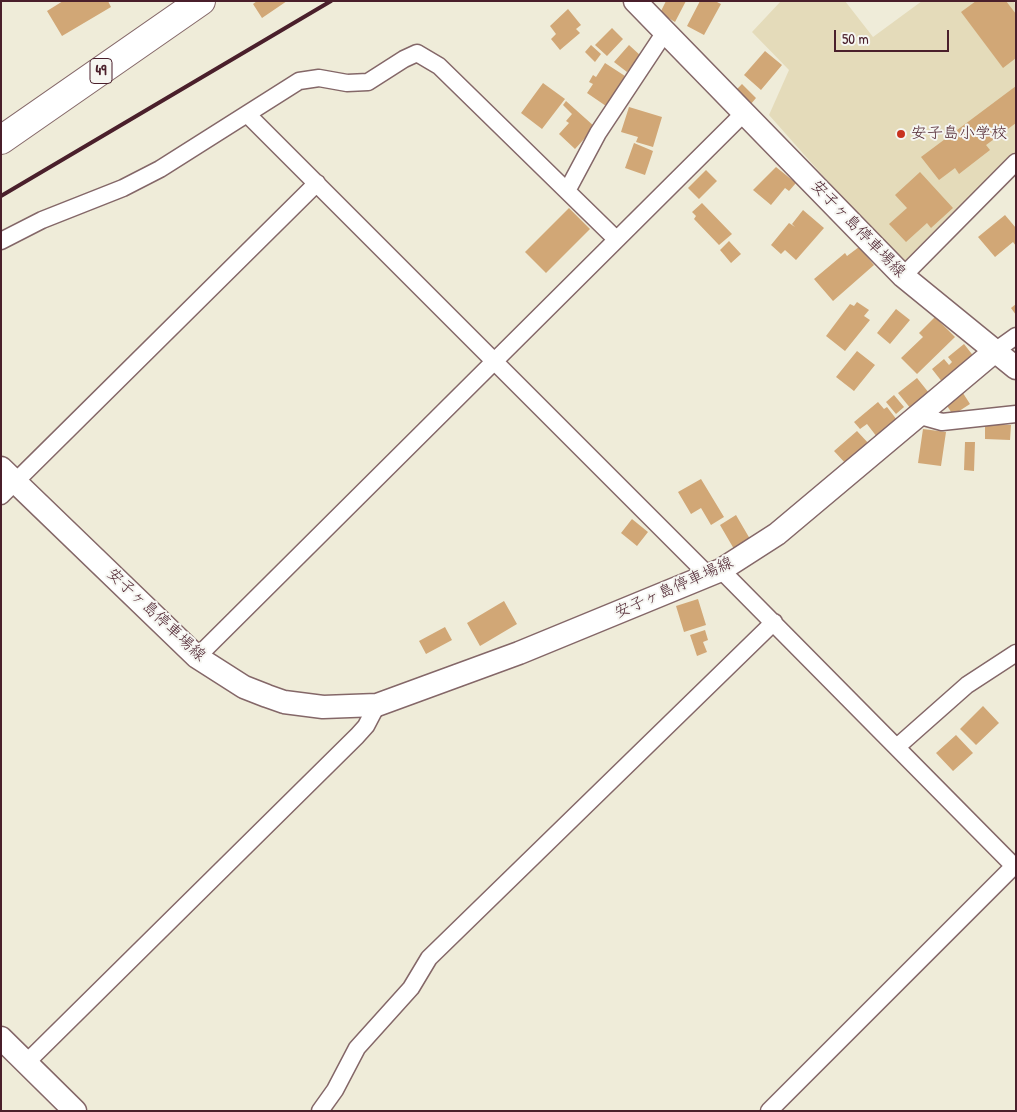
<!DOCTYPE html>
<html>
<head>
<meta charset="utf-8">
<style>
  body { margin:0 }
  #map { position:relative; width:1017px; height:1112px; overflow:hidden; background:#efecd9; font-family:"Patrick Hand",sans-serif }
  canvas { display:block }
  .frame { position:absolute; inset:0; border:2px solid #4a1f2b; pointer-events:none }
  .scale { position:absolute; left:834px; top:30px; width:115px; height:22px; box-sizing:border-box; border:2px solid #4a1f2b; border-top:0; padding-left:6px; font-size:15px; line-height:18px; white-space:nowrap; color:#4a1f2b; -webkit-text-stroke:4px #f6f6f2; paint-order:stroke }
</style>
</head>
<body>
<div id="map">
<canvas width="1017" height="1112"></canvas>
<div class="frame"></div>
<div class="scale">50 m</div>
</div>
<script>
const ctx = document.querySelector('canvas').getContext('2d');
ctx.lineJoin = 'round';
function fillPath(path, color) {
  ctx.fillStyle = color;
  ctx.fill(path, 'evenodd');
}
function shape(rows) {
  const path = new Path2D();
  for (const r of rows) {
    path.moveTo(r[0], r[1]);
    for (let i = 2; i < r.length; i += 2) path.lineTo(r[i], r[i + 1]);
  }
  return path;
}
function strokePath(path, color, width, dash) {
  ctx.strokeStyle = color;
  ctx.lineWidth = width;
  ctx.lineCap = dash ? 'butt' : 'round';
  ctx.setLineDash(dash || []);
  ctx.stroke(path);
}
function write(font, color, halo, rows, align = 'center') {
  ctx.font = font + ' "Patrick Hand","Klee One",sans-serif';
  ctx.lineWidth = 4;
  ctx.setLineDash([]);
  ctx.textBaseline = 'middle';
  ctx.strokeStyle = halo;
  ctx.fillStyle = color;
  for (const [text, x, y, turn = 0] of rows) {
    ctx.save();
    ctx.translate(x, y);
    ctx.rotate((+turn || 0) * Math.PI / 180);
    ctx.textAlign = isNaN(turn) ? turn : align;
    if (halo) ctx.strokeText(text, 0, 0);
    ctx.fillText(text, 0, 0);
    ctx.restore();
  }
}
fillPath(shape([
  [781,1,845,1,873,37,922,1,1013,1,1016,6,1016,153,902,265,769,115,789,70,752,32]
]), '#e4dbba');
fillPath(shape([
  [63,1,108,1,111,7,62,36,47,11],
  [257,1,287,1,262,18,253,4],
  [666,1,686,1,675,22,660,13],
  [700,1,715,1,721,4,704,35,687,26],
  [976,1,1006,1,1016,14,1016,58,1003,68,961,12],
  [568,9,581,25,576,29,580,33,560,50,551,39,556,34,550,26],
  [612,28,623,39,607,56,595,45],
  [591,45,601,54,595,62,585,52],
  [629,45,641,56,627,72,614,62],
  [765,51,782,65,761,90,744,75],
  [605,63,625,76,606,106,587,93,593,84,589,82,593,75,596,77],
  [543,83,565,99,542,129,521,113],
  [742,84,756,98,750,105,736,90],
  [1016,86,1016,123,986,145,990,150,959,174,955,168,939,180,921,157],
  [566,101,595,127,575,149,559,134,569,123,566,121,572,114,563,105],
  [629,107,662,117,653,147,636,142,638,137,621,132],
  [634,143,653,151,645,175,625,168],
  [776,167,796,183,789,191,785,188,771,205,753,190],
  [706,170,717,181,699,199,688,188],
  [920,172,953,208,931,228,927,223,906,242,889,224,907,208,895,195],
  [702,203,732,234,719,245,694,219,696,216,692,212],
  [569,208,590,229,546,273,525,252],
  [803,210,824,228,796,260,785,250,781,254,771,245,789,223,795,227,792,224],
  [1005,215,1016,228,1016,246,1013,242,995,257,978,237],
  [729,241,741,254,731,263,720,250],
  [859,247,874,265,833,301,814,279,845,253,847,256],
  [857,302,869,310,864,316,870,320,845,351,826,336,850,304,854,306],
  [1016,304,1016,315,1011,308],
  [896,309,910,320,890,344,877,333],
  [935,317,955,337,917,374,901,358,923,337,919,333],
  [964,344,975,358,943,383,932,369,944,359,949,365,952,362,948,357],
  [857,351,875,365,854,391,836,377],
  [917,378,929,393,911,409,898,393],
  [961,390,970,404,953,415,944,401],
  [894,395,904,407,896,414,886,402],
  [878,402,884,409,887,407,897,420,877,437,867,424,860,429,854,422],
  [985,424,1011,425,1010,440,985,439],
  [923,429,946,432,941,466,918,463],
  [857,431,870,445,847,465,834,451],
  [965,442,975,442,974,471,964,470],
  [701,479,724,517,711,525,701,508,691,514,678,492],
  [736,515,750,539,734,549,720,525],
  [632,519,648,532,637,546,621,533],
  [698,599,706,625,684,632,676,606],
  [504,601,517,624,480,646,467,623],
  [445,627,452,640,426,654,419,641],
  [705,630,708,640,703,642,707,652,697,656,690,635],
  [983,706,999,723,976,745,960,729],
  [956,735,973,753,953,771,936,753]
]), '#d1a776');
const street = shape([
  [248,115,708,575],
  [567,191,598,133,665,32],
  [1,241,42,220,123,188,160,169,299,81,319,78,347,83,368,82,404,59,417,53,439,66,616,239],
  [903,276,1016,162],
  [995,351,1016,336],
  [917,415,942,422,1016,414],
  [1,496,317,183],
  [721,570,1014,866],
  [197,657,745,112],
  [898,746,967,685,1016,653],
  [26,1063,357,736,366,726,377,705],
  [320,1111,335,1090,357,1048,411,988,429,958,774,622],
  [769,1111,1016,864]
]);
const secondary = shape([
  [995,351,1016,368],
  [1,468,197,657,244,687,267,696,284,702,323,707,377,705,519,653,721,570,777,534,995,351,903,276,635,1],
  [1,1038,75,1111]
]);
const highway = shape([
  [1,140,201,1]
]);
strokePath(street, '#846768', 19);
strokePath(secondary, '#846768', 25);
strokePath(highway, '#846768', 30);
strokePath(street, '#fff', 16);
strokePath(secondary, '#fff', 22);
strokePath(highway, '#fff', 28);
strokePath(shape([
  [1,196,331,1]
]), '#4a1f2b', 4);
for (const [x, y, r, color] of [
  [901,134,5,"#c8321e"]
]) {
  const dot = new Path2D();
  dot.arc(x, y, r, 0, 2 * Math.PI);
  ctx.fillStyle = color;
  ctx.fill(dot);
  strokePath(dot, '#f6f6f2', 2);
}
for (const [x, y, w] of [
  [101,71,22]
]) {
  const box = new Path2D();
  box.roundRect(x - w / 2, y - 12.5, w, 25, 4);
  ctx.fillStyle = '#f6f6f2';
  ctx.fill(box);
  strokePath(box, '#4a1f2b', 1);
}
write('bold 15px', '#4a1f2b', null, [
  ["49",101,71]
]);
write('16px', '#4a1f2b', '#f6f6f2', [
  ["安子島小学校",911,134]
], 'left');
write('16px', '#4a1f2b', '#f6f6f2', [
  ["安子ヶ島停車場線",858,229,46],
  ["安子ヶ島停車場線",674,588,-24],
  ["安子ヶ島停車場線",156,615,43]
]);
</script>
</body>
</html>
